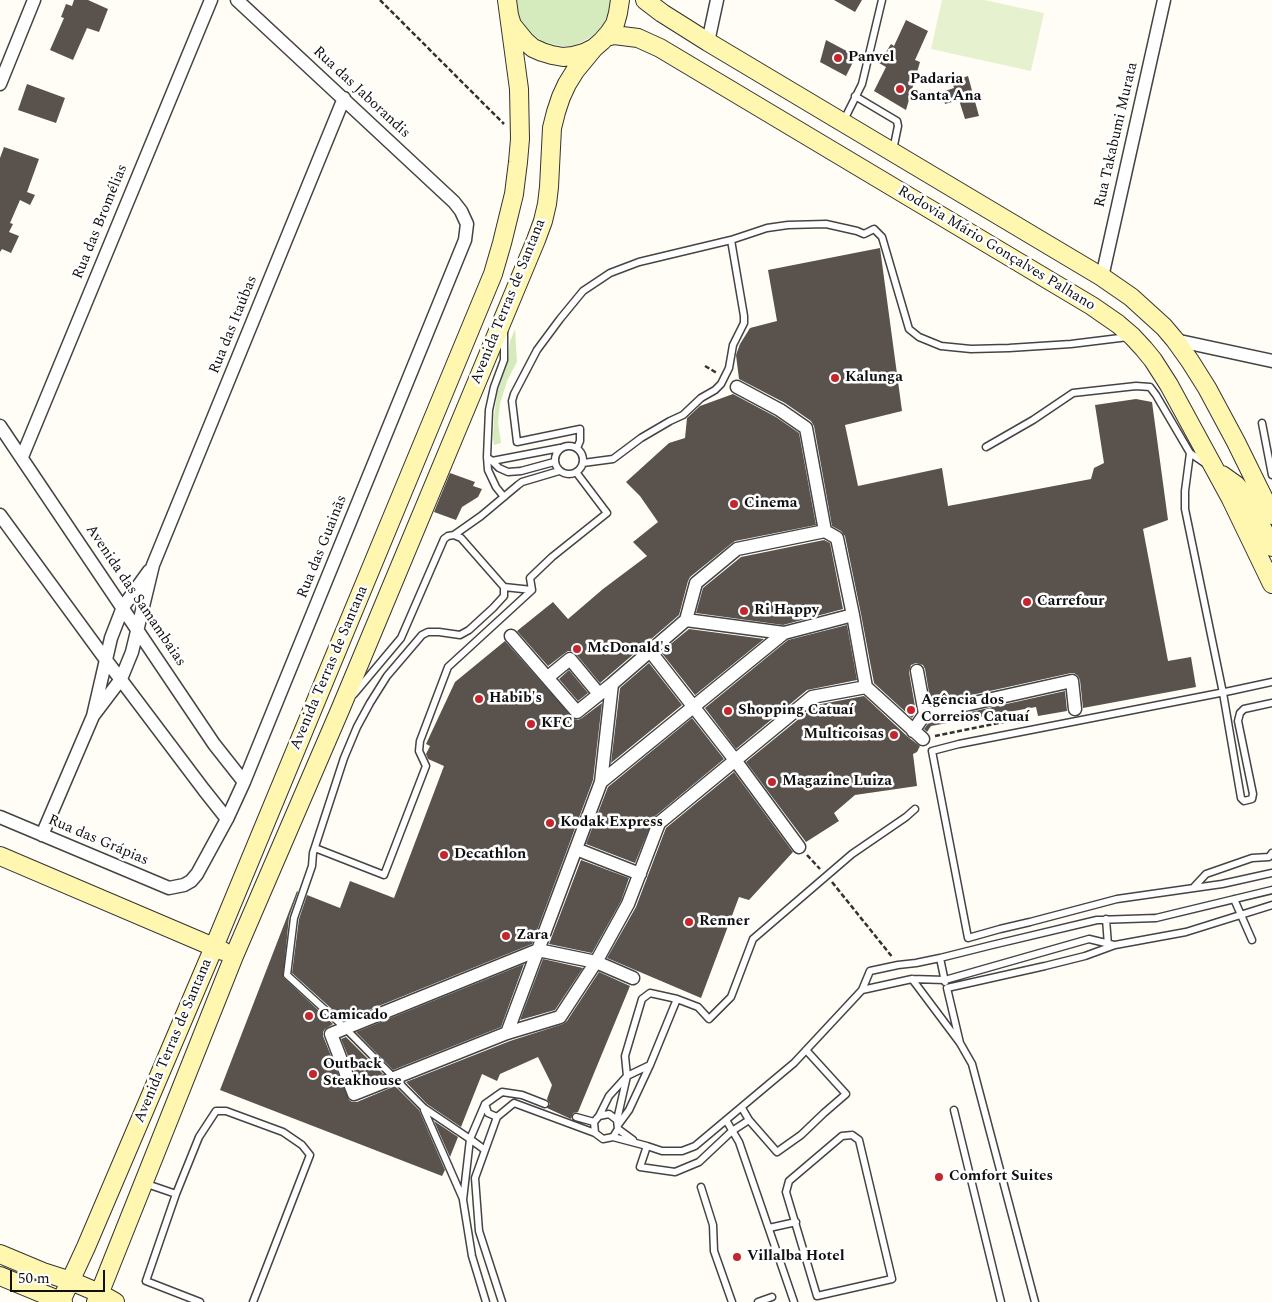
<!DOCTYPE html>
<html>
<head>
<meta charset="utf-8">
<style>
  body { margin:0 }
  #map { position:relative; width:1272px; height:1302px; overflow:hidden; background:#fffdf5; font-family:Spectral,serif }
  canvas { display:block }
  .scale { position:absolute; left:10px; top:1270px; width:95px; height:22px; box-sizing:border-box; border:2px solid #111; border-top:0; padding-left:6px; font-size:15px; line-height:18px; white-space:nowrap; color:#111; -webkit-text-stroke:4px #fff; paint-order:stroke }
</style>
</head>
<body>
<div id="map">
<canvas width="1272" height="1302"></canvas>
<div class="scale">50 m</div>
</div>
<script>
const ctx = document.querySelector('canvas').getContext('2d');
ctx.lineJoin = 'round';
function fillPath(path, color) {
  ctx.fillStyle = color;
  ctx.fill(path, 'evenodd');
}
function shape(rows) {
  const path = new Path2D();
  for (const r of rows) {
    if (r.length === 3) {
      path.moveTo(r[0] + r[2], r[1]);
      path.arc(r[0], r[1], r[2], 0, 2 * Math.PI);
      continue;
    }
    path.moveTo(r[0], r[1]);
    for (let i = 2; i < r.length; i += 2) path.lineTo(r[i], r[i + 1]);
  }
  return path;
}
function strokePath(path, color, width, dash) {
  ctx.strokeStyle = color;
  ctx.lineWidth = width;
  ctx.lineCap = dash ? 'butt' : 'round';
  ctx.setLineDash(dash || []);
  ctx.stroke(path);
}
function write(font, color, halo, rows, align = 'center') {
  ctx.font = font + ' Spectral,serif';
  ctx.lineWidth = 5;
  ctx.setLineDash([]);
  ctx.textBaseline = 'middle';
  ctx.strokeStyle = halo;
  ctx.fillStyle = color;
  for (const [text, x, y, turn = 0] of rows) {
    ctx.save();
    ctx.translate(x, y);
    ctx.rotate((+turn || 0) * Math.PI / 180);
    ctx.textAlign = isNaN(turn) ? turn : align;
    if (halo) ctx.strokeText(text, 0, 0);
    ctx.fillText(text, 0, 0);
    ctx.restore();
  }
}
fillPath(shape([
  [515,0,611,0,607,16,603,25,597,32,589,38,580,43,571,46,561,46,543,42,528,31,518,16],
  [515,329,517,362,507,381,500,404,498,422,501,443,494,445,493,438,494,417,497,394,508,358,510,341]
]), '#d5ebbd');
fillPath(shape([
  [942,0,984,0,1044,13,1031,71,931,49]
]), '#e6f2cf');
fillPath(shape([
  [74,0,88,0,108,9,99,32,87,28,73,60,50,50,64,18,61,17,66,4,72,6],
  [834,0,862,0,855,12],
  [906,20,928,31,915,60,920,62,906,110,874,91,886,67,879,63,891,44,894,46],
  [826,40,856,56,846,76,820,62],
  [968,76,979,116,965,119,959,100,945,104,942,92,954,88,952,81],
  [27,84,65,98,56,123,18,110],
  [4,147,39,159,27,192,35,195,30,205,20,200,10,223,13,224,9,232,19,236,11,253,2,249,0,252,0,158],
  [880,248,902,411,845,425,858,486,942,468,948,506,1091,479,1094,468,1104,463,1095,405,1136,399,1152,402,1168,520,1143,529,1168,661,1191,657,1196,687,1083,708,1080,680,1078,676,1074,673,1071,673,931,704,925,669,923,665,916,663,911,665,909,672,916,712,912,718,874,683,861,614,845,536,841,531,832,526,814,426,811,421,785,403,739,379,736,355,740,344,750,328,777,321,768,270],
  [733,394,776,417,799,433,816,525,735,541,732,543,690,577,688,581,679,615,600,683,576,654,572,651,568,651,565,653,548,666,517,631,553,602,568,619,603,589,647,556,633,542,658,522,640,496,626,482,669,443,685,438,687,418,700,406],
  [450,473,475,482,473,486,482,489,478,497,462,507,456,520,434,512],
  [824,540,830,543,843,609,783,625,696,613,703,588,741,557],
  [847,625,857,680,807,690,736,749,705,708,788,640],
  [689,629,764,639,695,695,661,652],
  [505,641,574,719,578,720,582,718,602,703,593,780,532,944,344,1020,292,973,299,919,307,895,340,908,350,881,394,898,444,766,428,759,426,754,430,746,426,744,455,682],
  [649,663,682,705,611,763,620,688],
  [569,670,588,693,578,701,559,679],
  [1065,691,1067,711,1038,716,1036,707,931,726,927,732,924,729,930,721],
  [864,696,908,737,920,746,917,752,913,754,917,786,855,795,834,813,839,821,806,842,746,762,816,705],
  [692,718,724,759,654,817,635,863,586,844,608,787],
  [734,772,793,852,749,900,739,897,701,998,607,958,636,907,666,828],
  [581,860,629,878,621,901,592,953,549,944],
  [297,891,298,892,289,917,283,977,333,1024,325,1029,323,1032,323,1036,349,1100,352,1102,357,1102,395,1086,419,1110,445,1170,442,1176,220,1090],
  [543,959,583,968,555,1010,520,1020],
  [524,964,501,1027,393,1070,356,1032],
  [599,972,630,986,578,1112,573,1113,571,1119,547,1108,550,1104,547,1099,552,1085,538,1057,500,1074,497,1081,482,1074,461,1127,427,1104,406,1082,510,1041,563,1024,567,1021],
  [346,1037,383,1074,359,1083,341,1039],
  [434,1121,458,1137,450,1157]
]), '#5a524d');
const lane = shape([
  [855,96,897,121,898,126,893,150],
  [843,122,862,84,882,0],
  [731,240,767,228,788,225,826,224,857,231,864,234,874,229,882,237,909,329,919,337,941,346,971,349,1009,348,1071,344,1128,337],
  [1262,423,1272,475],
  [569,460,14],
  [986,447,1033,420,1073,393,1136,386,1150,387,1156,395,1190,453,1206,464],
  [577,448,580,441,580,429,517,442,512,401,514,394,537,350,560,319,583,291,610,273,639,262,731,240,744,316,744,323,733,345,729,368,721,384,715,390,701,398,683,415,670,421,641,438,613,459,583,463],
  [1190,453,1185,491,1185,509,1223,693,1241,798,1244,801,1252,799,1253,794,1238,721,1240,713,1244,709,1272,703],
  [487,457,492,461,560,448],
  [492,461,499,468,508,472,521,471,554,462],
  [504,497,496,487,488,470,487,457,489,410,494,387,504,360,504,330],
  [454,535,481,516,518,485,522,482,559,471],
  [504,587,532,590],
  [1272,682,1230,691,959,744,932,751,968,938,1000,929,1030,922,1117,899,1222,884,1272,873],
  [354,694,401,638,444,539,448,536,454,535,461,538,504,587,504,596,493,608,469,630,460,635,439,632,428,632,422,635,387,676,370,703,357,727,344,758,313,853,312,866,294,918,287,975,345,1028,424,1108,470,1139,485,1150],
  [315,848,384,875,426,766,419,751,420,741,448,667,532,590,530,578,552,557,607,513,576,472],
  [1193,888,1206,874,1252,858,1269,857,1272,853],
  [1234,899,1252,940],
  [1106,919,1108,945],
  [940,958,945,982],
  [912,979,960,1043,972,1064,1035,1302],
  [862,990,912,979,945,980,1089,939,1114,945],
  [960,1043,947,988,1045,966,1085,956,1115,945,1186,932,1272,905],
  [485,1104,488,1113,497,1117],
  [742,1108,749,1120,777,1152,801,1135,824,1113,846,1094,806,1050],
  [424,1110,463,1199],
  [954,1110,1001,1302],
  [599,1116,609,1096,627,1076,650,1065],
  [576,1117,594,1122],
  [617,1120,627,1076,625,1056,642,999,650,993,677,999,698,1007,709,1019,731,997,753,939,852,854,906,817,915,809],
  [726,1120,739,1142,794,1302],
  [618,1125,629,1110,650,1065,677,999],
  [618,1129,613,1137,603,1139,595,1133,594,1122,599,1116,609,1114,617,1120,618,1129,633,1140],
  [852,1135,859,1140,892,1279,817,1296,786,1192,789,1181,842,1136,852,1135],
  [613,1137,647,1146,662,1151,682,1151,695,1146,794,1063,862,990,870,971,898,965,916,963,940,958,992,945,1097,920,1156,918,1272,890],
  [647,1146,640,1167,675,1172,699,1162,732,1131,749,1120],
  [144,1183,176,1194],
  [701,1187,713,1225,714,1251,732,1302],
  [769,1228,796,1222],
  [200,1302,146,1281,176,1194,199,1137,216,1111,226,1111,283,1132,302,1145,310,1155,253,1302],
  [486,1302,472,1256,463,1200,470,1139,485,1104,502,1092,522,1095,545,1104],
  [502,1302,479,1231,475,1178,497,1117,514,1103,595,1133],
  [758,1302,772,1297]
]);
const street = shape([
  [708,42,717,0],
  [0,84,34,0],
  [1102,277,1164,0],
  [1175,340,1272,361],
  [737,387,780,410,806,428,825,531,837,538,853,615],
  [0,426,214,744,244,782],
  [22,457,211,0],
  [0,515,106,660,204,790,227,819],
  [686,620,696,583,737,549,825,531],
  [511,636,577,712,612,684],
  [650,651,735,760,799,847],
  [917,671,925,714],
  [548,677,570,659,599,694],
  [866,687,923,739],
  [93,716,121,679,132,652,153,565,344,98],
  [913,731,925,714,1072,681,1075,709],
  [601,782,784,633,853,615,866,687,812,697,659,823,628,904,596,962,560,1017,507,1033,354,1094,331,1034,538,950,601,782,612,684,686,620,784,633],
  [0,817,169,888,184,885,191,881,197,874,227,819,244,782,465,240,467,224,461,211,454,202,237,0],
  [42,835,93,716,111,638,123,607,149,571],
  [576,849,640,874],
  [507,1033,538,950,596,962,633,978]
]);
const secondary = shape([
  [507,0,509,15,512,25,525,41,533,48,542,52,552,55,563,57,573,56,584,53,594,48,602,41,609,33,615,24,618,13,620,0],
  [645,0,662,13,708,42,1102,277,1131,297,1164,327,1175,340,1190,361,1207,388,1236,442,1272,515],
  [606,37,614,35,638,38,660,48,1092,306,1118,324,1132,336,1144,349,1153,360,1169,385,1231,499,1272,584],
  [1222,475,1236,485,1245,495,1272,547],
  [0,856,223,951],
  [0,1254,43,1272,71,1281,99,1293,115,1302],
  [0,1276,63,1302],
  [61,1301,86,1247,214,947,493,274,502,243,514,194,518,162,520,139,519,89,509,15],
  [96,1302,234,956,340,710,536,240,543,221,547,204,549,187,552,128,556,112,561,97,567,84,575,71,594,48]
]);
strokePath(lane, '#444', 9);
strokePath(street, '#444', 15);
strokePath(secondary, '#333', 20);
strokePath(shape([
  [380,0,504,124],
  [705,366,717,373],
  [935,736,1008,721,1020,722],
  [807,855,820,869],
  [832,882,893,958]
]), '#333', 2.5, [5, 2.5]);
strokePath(lane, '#fff', 6);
strokePath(street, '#fff', 12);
strokePath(secondary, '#fff6b0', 18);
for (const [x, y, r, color] of [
  [838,58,5,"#c4262e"],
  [900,89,5,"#c4262e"],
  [835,378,5,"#c4262e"],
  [734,504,5,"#c4262e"],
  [1027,602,5,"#c4262e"],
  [744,611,5,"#c4262e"],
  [577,649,5,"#c4262e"],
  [479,699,5,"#c4262e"],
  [911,710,5,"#c4262e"],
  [728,711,5,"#c4262e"],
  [531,724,5,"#c4262e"],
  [894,735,5,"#c4262e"],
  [772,782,5,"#c4262e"],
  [550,823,5,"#c4262e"],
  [444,855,5,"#c4262e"],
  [689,922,5,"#c4262e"],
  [506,936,5,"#c4262e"],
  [309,1016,5,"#c4262e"],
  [313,1074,5,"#c4262e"],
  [939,1177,5,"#c4262e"],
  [737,1257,5,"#c4262e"]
]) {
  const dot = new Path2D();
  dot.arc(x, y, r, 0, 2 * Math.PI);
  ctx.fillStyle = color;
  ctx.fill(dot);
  strokePath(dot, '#fff', 2);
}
write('bold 15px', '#111', '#fff', [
  ["Panvel",848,58],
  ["Padaria",910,80],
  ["Santa Ana",910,97],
  ["Kalunga",845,378],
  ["Cinema",744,504],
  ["Carrefour",1037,602],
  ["Ri Happy",754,611],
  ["McDonald's",587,649],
  ["Habib's",489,699],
  ["Agência dos",921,701],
  ["Correios Catuaí",921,718],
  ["Shopping Catuaí",738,711],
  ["KFC",541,724],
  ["Multicoisas",884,735,"right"],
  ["Magazine Luiza",782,782],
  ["Kodak Express",560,823],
  ["Decathlon",454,855],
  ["Renner",699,922],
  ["Zara",516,936],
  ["Camicado",319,1016],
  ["Outback",323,1065],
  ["Steakhouse",323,1082],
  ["Comfort Suites",949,1177],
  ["Villalba Hotel",747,1257]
], 'left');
write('15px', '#111', '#fff', [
  ["Rua das Jaborandis",361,93,43],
  ["Rua Takabumi Murata",1117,135,-77],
  ["Rua das Bromélias",101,222,-68],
  ["Rodovia Mário Gonçalves Palhano",996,249,31],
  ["Avenida Terras de Santana",509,302,-68],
  ["Rua das Itaúbas",234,325,-68],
  ["Rua das Guainãs",323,547,-68],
  ["Avenida das Samambaias",135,596,56],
  ["Avenida Terras de Santana",330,668,-67],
  ["Rua das Grápias",98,841,23],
  ["Avenida Terras de Santana",174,1041,-67]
]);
</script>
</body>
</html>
